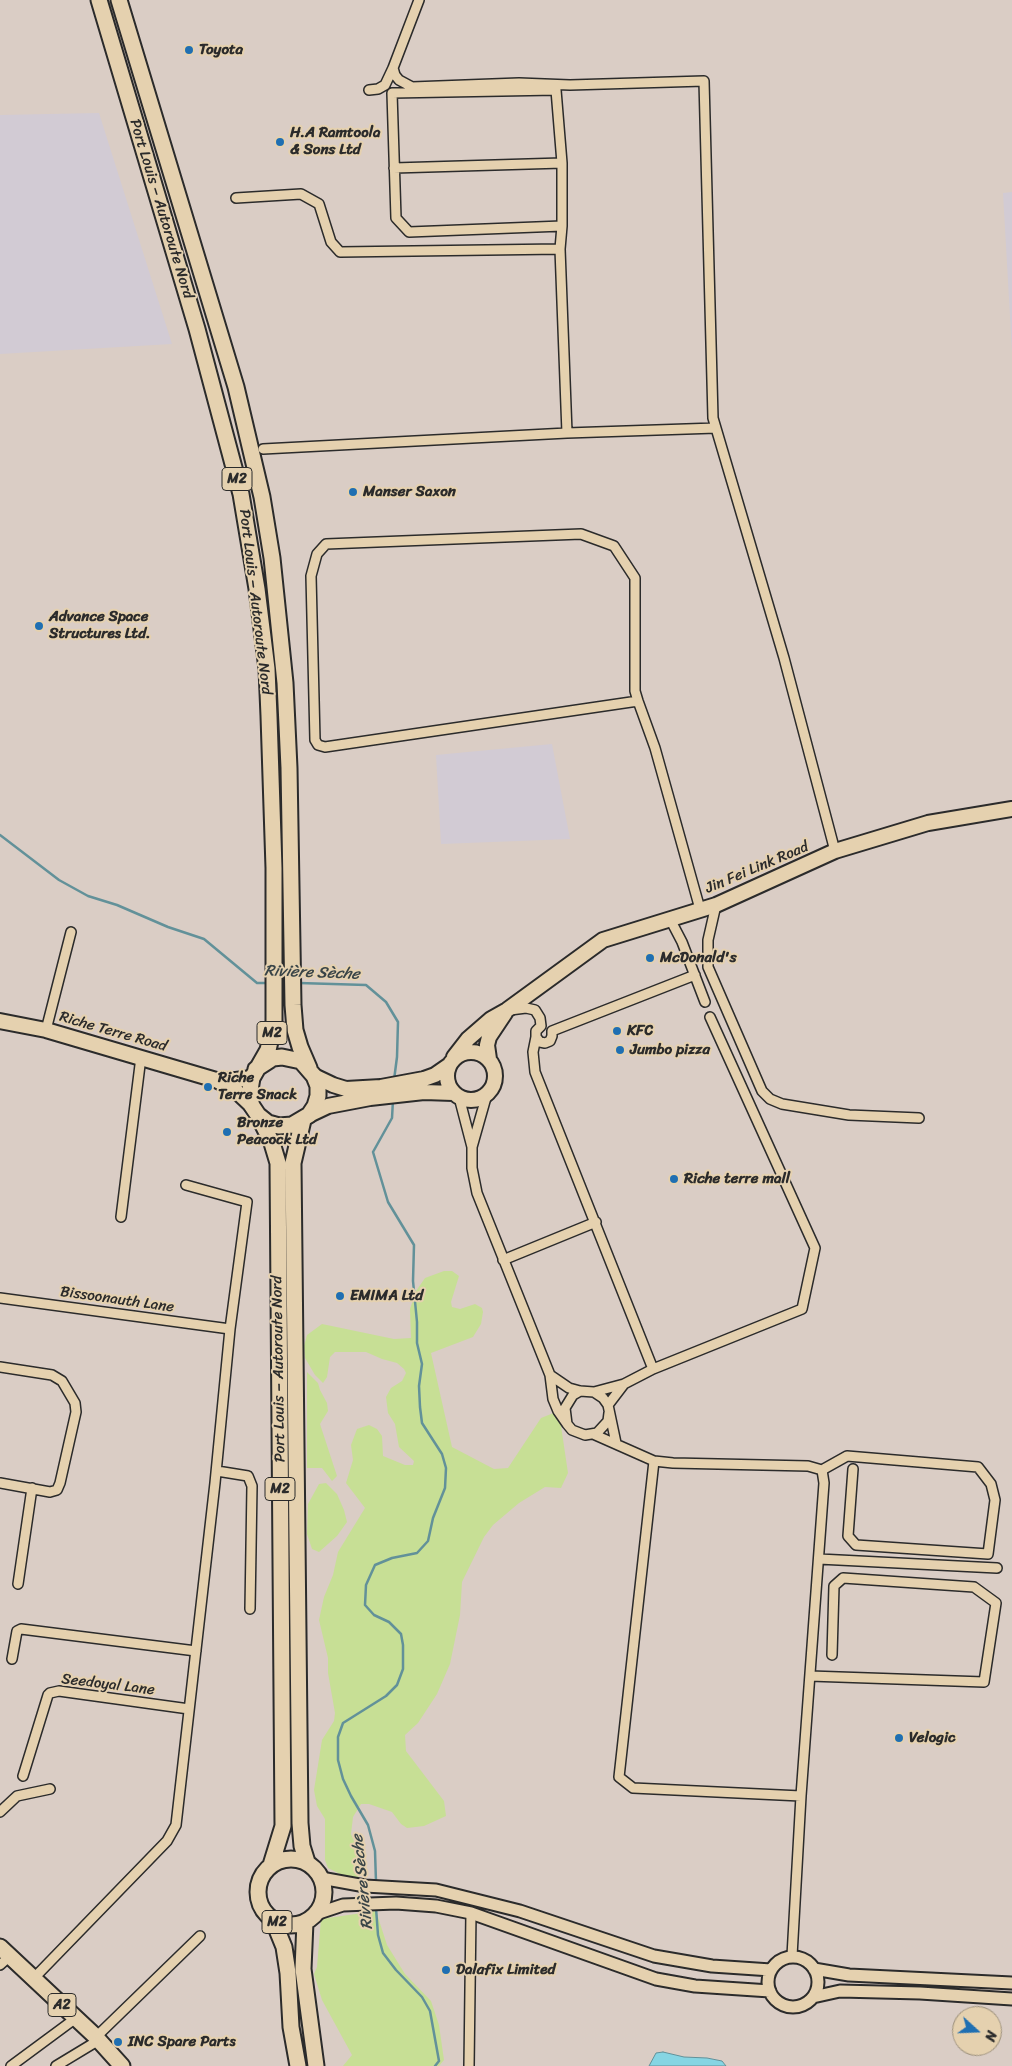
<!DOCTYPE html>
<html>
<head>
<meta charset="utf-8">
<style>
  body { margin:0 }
  #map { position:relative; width:1012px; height:2066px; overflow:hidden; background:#dacdc5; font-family:Sriracha,sans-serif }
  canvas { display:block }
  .north { position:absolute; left:952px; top:2006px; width:50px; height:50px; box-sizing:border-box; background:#e5d1af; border:1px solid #9b8f7a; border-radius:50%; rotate:110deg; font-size:14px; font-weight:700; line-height:20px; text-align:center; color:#2b2b2b }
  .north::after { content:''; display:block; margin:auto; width:18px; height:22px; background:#1f6fb2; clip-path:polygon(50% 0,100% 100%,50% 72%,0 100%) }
</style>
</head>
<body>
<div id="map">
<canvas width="1012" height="2066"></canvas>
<div class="north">N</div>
</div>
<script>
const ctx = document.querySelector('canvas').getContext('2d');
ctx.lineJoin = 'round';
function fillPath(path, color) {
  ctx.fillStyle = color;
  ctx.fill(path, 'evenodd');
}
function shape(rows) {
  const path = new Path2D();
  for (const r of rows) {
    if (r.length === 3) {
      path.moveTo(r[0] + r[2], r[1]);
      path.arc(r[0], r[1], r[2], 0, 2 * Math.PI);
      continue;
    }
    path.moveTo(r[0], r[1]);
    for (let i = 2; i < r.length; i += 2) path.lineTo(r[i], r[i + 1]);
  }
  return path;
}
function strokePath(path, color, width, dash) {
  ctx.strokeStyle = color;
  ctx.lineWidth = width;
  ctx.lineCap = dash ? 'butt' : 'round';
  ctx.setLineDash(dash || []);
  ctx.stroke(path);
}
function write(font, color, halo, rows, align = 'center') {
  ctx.font = font + ' Sriracha,sans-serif';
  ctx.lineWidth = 4;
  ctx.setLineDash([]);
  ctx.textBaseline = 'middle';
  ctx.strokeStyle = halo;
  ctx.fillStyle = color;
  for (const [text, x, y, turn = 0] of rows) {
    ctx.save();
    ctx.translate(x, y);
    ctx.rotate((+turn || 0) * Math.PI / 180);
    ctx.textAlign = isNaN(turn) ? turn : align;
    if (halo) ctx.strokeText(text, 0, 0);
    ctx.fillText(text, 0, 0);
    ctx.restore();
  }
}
fillPath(shape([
  [99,113,172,344,0,354,0,115],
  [1012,192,1012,352,1003,193],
  [552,744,570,839,441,844,436,755]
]), '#d2cbd4');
fillPath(shape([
  [444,1271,452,1271,459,1276,451,1302,452,1307,460,1309,475,1304,482,1308,483,1312,481,1324,473,1337,431,1353,452,1447,494,1469,508,1468,541,1418,556,1412,561,1426,568,1473,561,1488,545,1487,519,1503,493,1525,484,1537,462,1582,460,1615,450,1664,437,1694,418,1723,405,1735,406,1751,444,1801,446,1816,424,1826,407,1828,401,1824,392,1812,369,1804,361,1804,353,1817,351,1834,364,1865,362,1873,356,1879,348,1878,328,1868,325,1860,325,1819,317,1806,314,1790,322,1740,334,1721,335,1713,328,1673,328,1658,319,1620,324,1597,333,1575,338,1552,365,1508,346,1483,353,1460,351,1445,357,1429,369,1425,377,1429,382,1436,383,1456,405,1465,413,1465,414,1461,399,1447,395,1424,388,1413,386,1397,391,1388,402,1381,406,1373,404,1369,397,1363,382,1359,366,1352,335,1352,330,1357,327,1377,323,1383,315,1375,305,1358,304,1346,307,1335,322,1324,394,1339,411,1338,410,1309,416,1291,425,1278],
  [307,1372,318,1383,320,1390,327,1403,328,1411,320,1424,337,1476,332,1481,322,1468,307,1468],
  [326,1483,337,1494,344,1510,347,1522,337,1536,319,1552,312,1549,307,1534,308,1504,319,1484],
  [376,1911,387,1945,405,1974,431,2001,439,2025,444,2060,439,2066,343,2066,352,2055,322,2000,314,1974,317,1967,321,1919]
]), '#c7df95');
const water = shape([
  [663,2052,684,2057,707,2058,722,2061,726,2066,649,2066,656,2053,663,2052]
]);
fillPath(water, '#86d5e3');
strokePath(water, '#629199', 1);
strokePath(shape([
  [0,835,59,880,88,896,117,905,168,927,204,939,257,983,269,983],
  [299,983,366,985,386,1002,398,1022,397,1057,394,1080],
  [376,1882,375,1851,368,1825,351,1796,343,1779,338,1760,338,1737,343,1723,386,1696,397,1685,403,1669,403,1645,401,1634,389,1622,374,1615,365,1605,366,1585,375,1565,392,1558,417,1553,428,1541,433,1518,445,1488,446,1468,442,1454,422,1423,420,1407,419,1386,422,1364,417,1343,417,1322,413,1281,414,1245,388,1202,373,1152,392,1118,393,1100],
  [376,1908,378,1935,383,1953,396,1970,422,1997,430,2011,439,2061,435,2066]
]), '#629199', 2.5);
const minor = shape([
  [419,0,393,68,395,75,399,80,412,87,519,83,570,85,704,81,713,418,784,658,835,851],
  [369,90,378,89,385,85,393,68],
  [394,168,562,163],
  [236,198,301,194,319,204,331,242,340,252,560,249],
  [562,226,409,232,396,218,392,93,556,90,562,163,562,226,560,249,567,433],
  [263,449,567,433,716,428],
  [638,701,325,747,318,745,315,740,311,576,317,554,326,544,581,534,614,546,635,578,635,691,638,701,655,748,700,909],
  [716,905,708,940,708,967,762,1091,770,1099,782,1104,849,1115,919,1118],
  [670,919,682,942,705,1002],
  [510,1010,526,1008,535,1010,540,1018,541,1026,536,1031,536,1037,540,1042,545,1043,550,1041,552,1036,552,1031],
  [46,1030,71,932],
  [552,1031,695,975],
  [536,1037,533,1052,535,1072,653,1369,624,1384,594,1392],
  [459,1097,472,1147,472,1168,477,1193,550,1375,553,1399,558,1411,567,1424],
  [472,1147,487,1094],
  [121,1217,141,1057],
  [503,1260,596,1222],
  [0,1298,230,1329],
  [0,1367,52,1375,62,1381,75,1403,76,1412,60,1483,57,1490,50,1492,0,1483],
  [653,1369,802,1309,815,1248,710,1017],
  [550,1375,569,1388,580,1391,594,1392,603,1398,608,1405,616,1443],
  [580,1391,573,1395,565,1408,567,1424,572,1430,585,1435,597,1433,608,1421,609,1413],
  [608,1405,624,1384],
  [593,1434,654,1461,673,1463,808,1466,822,1470,847,1456,978,1467,991,1484,995,1500,988,1554,856,1545,848,1536,853,1469],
  [654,1461,619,1777,633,1788,801,1796],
  [217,1471,248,1476,252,1486,250,1609],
  [819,1559,997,1568],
  [18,1584,32,1488],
  [12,1659,17,1631,21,1629,196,1651],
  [810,1676,984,1682,996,1603,974,1587,843,1578,834,1586,832,1655],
  [23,1776,48,1695,50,1693,59,1691,189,1709],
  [0,1812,17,1796,50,1789],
  [792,1956,801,1796,824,1483,822,1470],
  [0,1965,10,1956],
  [34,1978,167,1841,176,1825,215,1483,230,1329,247,1202,186,1185],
  [96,2037,200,1936],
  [11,2066,76,2018],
  [56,2066,99,2040],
  [469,2066,471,1913]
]);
const tertiary = shape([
  [321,1878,365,1886,436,1890,520,1911,654,1956,712,1966,771,1970],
  [316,1914,343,1905,396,1903,436,1906,471,1913,656,1979,695,1986,770,1991],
  [793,1982,25],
  [814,1969,849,1975,1012,1983],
  [813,1997,840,1991,920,1993,1012,1999]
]);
const secondary = shape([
  [0,1021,46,1030,216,1080,235,1090,252,1106],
  [471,1076,24],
  [454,1057,468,1039,491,1019,507,1010,603,940,716,905,835,851,928,823,1012,809],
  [489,1059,487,1045,489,1037,505,1013],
  [314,1076,333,1085,346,1089,381,1087,424,1079,435,1075,448,1066],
  [220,1080,236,1080,252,1078],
  [309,1115,328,1106,370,1098,424,1092,453,1093]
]);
const primary = shape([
  [0,1947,94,2035,122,2066]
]);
const trunk = shape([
  [99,0,197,329,241,494,257,589,267,669,269,716,274,868,274,1024,268,1050,252,1078,249,1096,252,1106,258,1115,268,1123,279,1126,292,1125,309,1115,315,1106,318,1096,318,1086,314,1076,301,1061,282,1057,273,1058,256,1069],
  [119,0,236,387,262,497,272,558,285,683,289,768,293,1005,295,1030,300,1047,309,1068],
  [258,1115,272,1143,278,1163,283,1826,271,1865],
  [303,1120,293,1163,300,1823,302,1846,307,1862],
  [291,1892,33],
  [273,1920,284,1947,288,1973,291,2027,298,2066],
  [305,1922,303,1969,316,2066]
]);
strokePath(minor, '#2b2b2b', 12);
strokePath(tertiary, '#2b2b2b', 15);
strokePath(secondary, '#2b2b2b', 18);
strokePath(primary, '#2b2b2b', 19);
strokePath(trunk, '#2b2b2b', 19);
strokePath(minor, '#e5d1af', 9);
strokePath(tertiary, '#e5d1af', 11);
strokePath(secondary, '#e5d1af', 14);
strokePath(primary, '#e5d1af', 15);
strokePath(trunk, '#e5d1af', 15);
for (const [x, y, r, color] of [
  [189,50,5,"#1f6fb2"],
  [280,142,5,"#1f6fb2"],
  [353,492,5,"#1f6fb2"],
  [39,626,5,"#1f6fb2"],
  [650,958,5,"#1f6fb2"],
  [617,1031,5,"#1f6fb2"],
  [620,1050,5,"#1f6fb2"],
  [208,1087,5,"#1f6fb2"],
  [227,1132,5,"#1f6fb2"],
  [674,1179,5,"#1f6fb2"],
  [340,1296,5,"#1f6fb2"],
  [899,1738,5,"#1f6fb2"],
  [446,1970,5,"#1f6fb2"],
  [118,2042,5,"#1f6fb2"]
]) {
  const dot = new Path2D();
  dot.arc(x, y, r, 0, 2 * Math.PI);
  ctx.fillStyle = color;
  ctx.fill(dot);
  strokePath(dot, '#e5d1af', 2);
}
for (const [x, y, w] of [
  [237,479,30],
  [272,1033,30],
  [280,1489,30],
  [277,1922,30],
  [62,2005,28]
]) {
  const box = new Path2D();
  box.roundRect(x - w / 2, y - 11.5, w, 23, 4);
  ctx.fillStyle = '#e5d1af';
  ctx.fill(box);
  strokePath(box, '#2b2b2b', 1);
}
write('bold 14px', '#2b2b2b', null, [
  ["M2",237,479],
  ["M2",272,1033],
  ["M2",280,1489],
  ["M2",277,1922],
  ["A2",62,2005]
]);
write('bold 15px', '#2b2b2b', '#e5d1af', [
  ["Toyota",199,50],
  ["H.A Ramtoola",290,133],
  ["& Sons Ltd",290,150],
  ["Manser Saxon",363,492],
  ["Advance Space",49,617],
  ["Structures Ltd.",49,634],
  ["McDonald's",660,958],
  ["KFC",627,1031],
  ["Jumbo pizza",630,1050],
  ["Riche",218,1078],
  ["Terre Snack",218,1095],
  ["Bronze",237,1123],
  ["Peacock Ltd",237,1140],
  ["Riche terre mall",684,1179],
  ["EMIMA Ltd",350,1296],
  ["Velogic",909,1738],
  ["Dalafix Limited",456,1970],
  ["INC Spare Parts",128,2042]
], 'left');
write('15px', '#2b2b2b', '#e5d1af', [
  ["Port Louis – Autoroute Nord",161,209,73],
  ["Port Louis – Autoroute Nord",255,602,83],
  ["Jin Fei Link Road",757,868,-23],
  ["Riche Terre Road",113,1032,16],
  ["Bissoonauth Lane",117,1300,8],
  ["Port Louis – Autoroute Nord",279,1369,-91],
  ["Seedoyal Lane",108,1685,7]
]);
write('italic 16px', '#394447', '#e5d1af', [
  ["Rivière Sèche",312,973,2],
  ["Rivière Sèche",363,1882,-96]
]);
</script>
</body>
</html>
